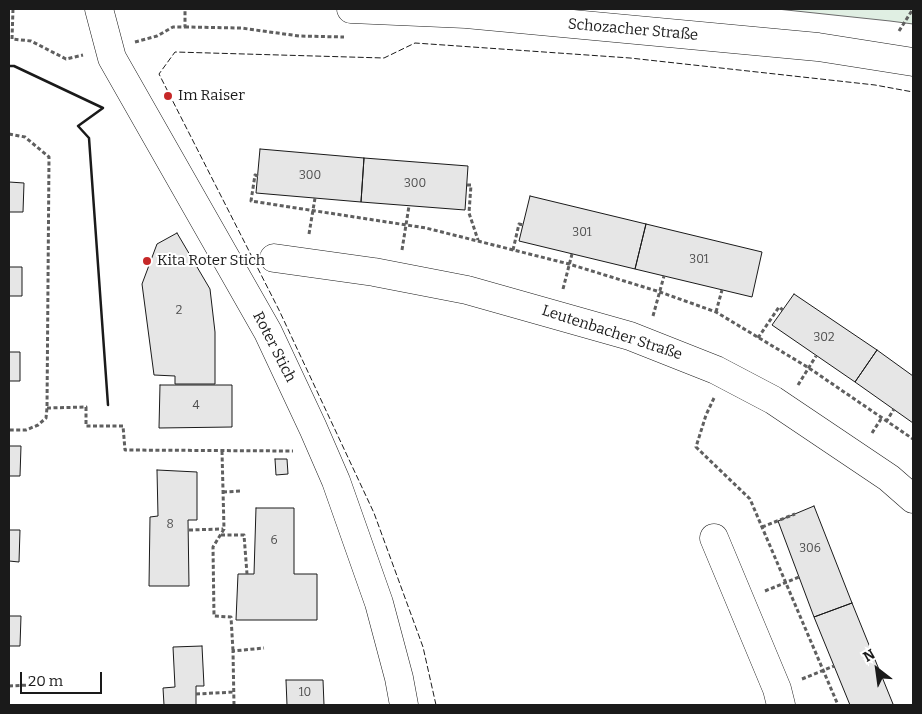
<!DOCTYPE html>
<html>
<head>
<meta charset="utf-8">
<style>
  body { margin:0 }
  #map { position:relative; width:922px; height:714px; overflow:hidden; background:#fff; font-family:Bitter,serif }
  canvas { display:block }
  .frame { position:absolute; inset:0; border:10px solid #1a1a1a; pointer-events:none }
  .north { position:absolute; left:852px; top:644px; width:50px; height:50px; -webkit-text-stroke:4px #fff; paint-order:stroke; rotate:330deg; font-size:14px; font-weight:700; line-height:20px; text-align:center; color:#1a1a1a }
  .north::after { content:''; display:block; margin:auto; width:18px; height:22px; background:#1a1a1a; clip-path:polygon(50% 0,100% 100%,50% 72%,0 100%) }
  .scale { position:absolute; left:20px; top:672px; width:82px; height:22px; box-sizing:border-box; border:2px solid #1a1a1a; border-top:0; padding-left:6px; font-size:15px; line-height:18px; white-space:nowrap; color:#1a1a1a; -webkit-text-stroke:4px #fff; paint-order:stroke }
</style>
</head>
<body>
<div id="map">
<canvas width="922" height="714"></canvas>
<div class="frame"></div>
<div class="north">N</div>
<div class="scale">20 m</div>
</div>
<script>
const ctx = document.querySelector('canvas').getContext('2d');
ctx.lineJoin = 'round';
function fillPath(path, color) {
  ctx.fillStyle = color;
  ctx.fill(path, 'evenodd');
}
function shape(rows) {
  const path = new Path2D();
  for (const r of rows) {
    path.moveTo(r[0], r[1]);
    for (let i = 2; i < r.length; i += 2) path.lineTo(r[i], r[i + 1]);
  }
  return path;
}
function strokePath(path, color, width, dash) {
  ctx.strokeStyle = color;
  ctx.lineWidth = width;
  ctx.lineCap = dash ? 'butt' : 'round';
  ctx.setLineDash(dash || []);
  ctx.stroke(path);
}
function write(font, color, halo, rows, align = 'center') {
  ctx.font = font + ' Bitter,serif';
  ctx.lineWidth = 4;
  ctx.setLineDash([]);
  ctx.textBaseline = 'middle';
  ctx.strokeStyle = halo;
  ctx.fillStyle = color;
  for (const [text, x, y, turn = 0] of rows) {
    ctx.save();
    ctx.translate(x, y);
    ctx.rotate((+turn || 0) * Math.PI / 180);
    ctx.textAlign = isNaN(turn) ? turn : align;
    if (halo) ctx.strokeText(text, 0, 0);
    ctx.fillText(text, 0, 0);
    ctx.restore();
  }
}
const green = shape([
  [777,9,913,9,913,24,890,21,777,9]
]);
fillPath(green, '#e0efe3');
strokePath(green, '#6a6a6a', 1);
const building = shape([
  [260,149,364,158,361,202,256,193,260,149],
  [364,158,468,166,465,210,361,202,364,158],
  [9,182,24,183,23,212,9,212,9,182],
  [530,196,646,224,635,269,519,241,530,196],
  [646,224,762,252,752,297,635,269,646,224],
  [177,233,210,289,215,332,215,384,175,384,175,376,154,375,142,284,157,244,177,233],
  [9,267,22,267,22,296,9,296,9,267],
  [794,294,877,350,855,382,772,325,794,294],
  [877,350,913,376,913,423,855,382,877,350],
  [9,352,20,352,20,381,9,381,9,352],
  [160,385,232,385,232,427,159,428,160,385],
  [9,446,21,446,20,476,9,476,9,446],
  [275,459,287,459,288,474,276,475,275,459],
  [157,470,197,472,197,520,188,520,189,586,149,586,150,517,158,516,157,470],
  [814,506,852,603,814,617,778,521,814,506],
  [256,508,294,508,294,574,317,574,317,620,236,620,238,574,254,574,256,508],
  [9,530,20,530,19,562,9,561,9,530],
  [852,603,893,704,891,705,850,705,814,617,852,603],
  [9,616,21,616,20,646,9,646,9,616],
  [202,646,204,686,196,686,196,705,164,705,163,688,175,687,173,647,202,646],
  [286,680,323,680,324,705,287,705,286,680]
]);
fillPath(building, '#e6e6e6');
strokePath(building, '#1a1a1a', 1);
const minor = shape([
  [99,9,112,58,268,332,313,428,336,481,379,603,399,678,404,705],
  [274,258,374,272,467,290,630,336,716,370,773,400,889,478,913,499],
  [714,538,777,689,781,705]
]);
const major = shape([
  [351,9,466,14,818,47,913,62]
]);
strokePath(minor, '#1a1a1a', 29);
strokePath(major, '#1a1a1a', 29);
strokePath(shape([
  [13,9,12,39,31,41,66,59,83,55],
  [185,27,241,28,299,36,344,37],
  [899,31,913,9],
  [135,42,157,36,173,27,185,27,185,9],
  [9,134,25,137,49,157,47,408,46,418,38,425,26,430,9,430],
  [258,176,255,175,251,201,426,228,569,264,660,292,716,312,809,368,913,439],
  [467,185,471,185,469,213,478,240],
  [309,234,315,198],
  [402,250,409,206],
  [513,250,519,224,523,225],
  [563,289,572,254],
  [716,312,722,290],
  [653,316,664,276],
  [758,338,779,307,783,310],
  [798,385,816,356],
  [714,398,706,415,696,447,750,499,838,705],
  [47,408,86,407,86,426,123,426,125,450,293,451],
  [886,422,894,409],
  [872,433,881,419],
  [222,451,224,529,213,547,214,616,231,617,233,651],
  [223,492,242,491],
  [762,527,795,514],
  [189,530,223,529],
  [221,535,244,535,247,574],
  [765,591,799,577],
  [802,679,834,666],
  [9,686,29,685],
  [196,694,234,692],
  [234,705,233,651,264,648]
]), '#5f5f5f', 3, [4, 2.5]);
strokePath(minor, '#fff', 28);
strokePath(major, '#fff', 28);
strokePath(shape([
  [436,705,423,647,374,513,279,310,159,74,175,52,384,58,415,43,630,58,875,85,913,92]
]), '#1a1a1a', 1, [6, 2.5]);
strokePath(shape([
  [9,66,14,66,103,108,78,126,89,138,108,405]
]), '#1a1a1a', 2.5);
for (const [x, y, r, color] of [
  [168,96,5,"#c62828"],
  [147,261,5,"#c62828"]
]) {
  const dot = new Path2D();
  dot.arc(x, y, r, 0, 2 * Math.PI);
  ctx.fillStyle = color;
  ctx.fill(dot);
  strokePath(dot, '#fff', 2);
}
write('12px', '#4d4d4d', null, [
  ["300",310,176],
  ["300",415,184],
  ["301",582,233],
  ["301",699,260],
  ["2",179,311],
  ["302",824,338],
  ["4",196,406],
  ["8",170,525],
  ["6",274,541],
  ["306",810,549],
  ["10",305,693]
]);
write('15px', '#1a1a1a', '#fff', [
  ["Schozacher Straße",633,30,5],
  ["Leutenbacher Straße",612,333,18],
  ["Roter Stich",274,347,63]
]);
write('15px', '#1a1a1a', '#fff', [
  ["Im Raiser",178,96],
  ["Kita Roter Stich",157,261]
], 'left');
</script>
</body>
</html>
